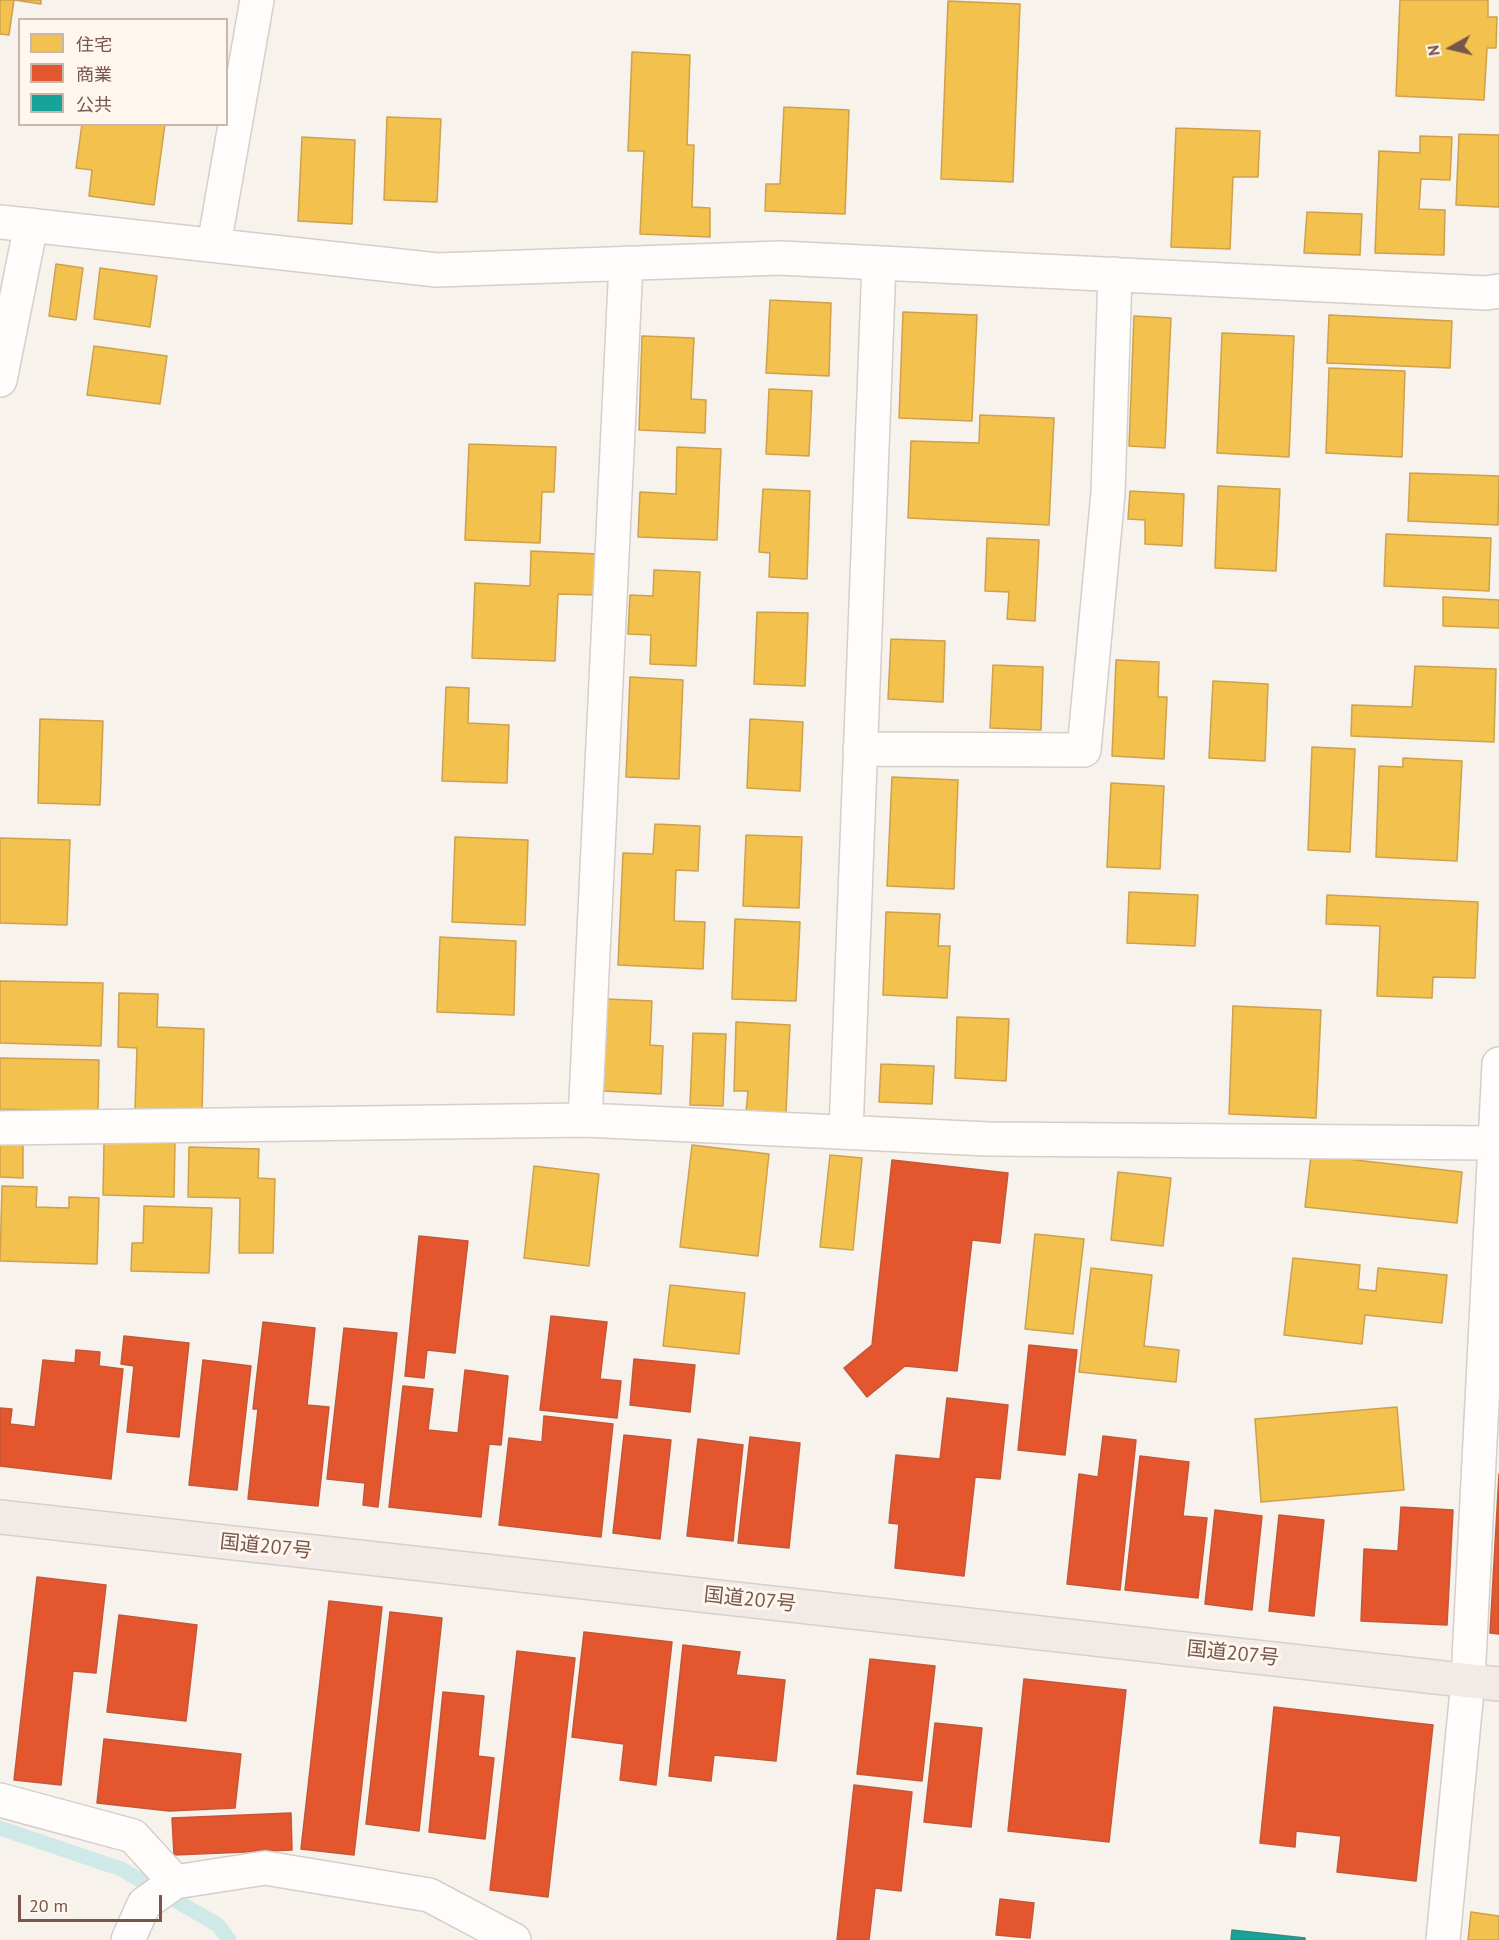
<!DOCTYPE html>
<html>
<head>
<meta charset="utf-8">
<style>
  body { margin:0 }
  #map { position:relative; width:1499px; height:1940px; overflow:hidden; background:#f7f2ec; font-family:"PT Sans","Noto Sans JP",sans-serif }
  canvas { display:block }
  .legend { position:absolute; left:18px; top:18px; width:210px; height:108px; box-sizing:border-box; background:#fff6ee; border:2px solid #c9b6ad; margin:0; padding:8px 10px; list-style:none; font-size:18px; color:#77564b }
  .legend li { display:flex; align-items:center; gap:12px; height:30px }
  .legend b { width:30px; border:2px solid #c9b6ad }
  .north { position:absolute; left:1421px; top:18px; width:60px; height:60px; -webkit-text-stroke:4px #fff6ee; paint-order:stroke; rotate:262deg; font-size:16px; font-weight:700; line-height:24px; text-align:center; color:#77564b }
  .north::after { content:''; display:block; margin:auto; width:21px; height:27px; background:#77564b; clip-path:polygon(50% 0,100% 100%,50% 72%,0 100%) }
  .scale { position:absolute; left:18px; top:1895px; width:144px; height:27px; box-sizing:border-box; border:3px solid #77564b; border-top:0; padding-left:8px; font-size:18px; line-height:21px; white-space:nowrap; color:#77564b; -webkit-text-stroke:4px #fff6ee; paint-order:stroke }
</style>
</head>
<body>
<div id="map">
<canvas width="1499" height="1940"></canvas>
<ul class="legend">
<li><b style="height:16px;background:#f2c14e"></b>住宅</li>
<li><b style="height:16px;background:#e4572e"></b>商業</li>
<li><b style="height:16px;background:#17a398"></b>公共</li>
</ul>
<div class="north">N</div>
<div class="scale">20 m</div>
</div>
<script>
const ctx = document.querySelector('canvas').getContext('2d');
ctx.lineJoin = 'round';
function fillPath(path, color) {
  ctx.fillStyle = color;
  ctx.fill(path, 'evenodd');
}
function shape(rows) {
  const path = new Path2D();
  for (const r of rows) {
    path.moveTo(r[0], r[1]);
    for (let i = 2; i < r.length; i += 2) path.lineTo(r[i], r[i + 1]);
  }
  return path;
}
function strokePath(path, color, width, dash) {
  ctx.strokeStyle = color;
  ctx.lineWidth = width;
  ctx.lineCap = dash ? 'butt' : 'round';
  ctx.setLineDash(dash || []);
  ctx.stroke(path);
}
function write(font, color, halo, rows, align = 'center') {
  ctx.font = font + ' "PT Sans","Noto Sans JP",sans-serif';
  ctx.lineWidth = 6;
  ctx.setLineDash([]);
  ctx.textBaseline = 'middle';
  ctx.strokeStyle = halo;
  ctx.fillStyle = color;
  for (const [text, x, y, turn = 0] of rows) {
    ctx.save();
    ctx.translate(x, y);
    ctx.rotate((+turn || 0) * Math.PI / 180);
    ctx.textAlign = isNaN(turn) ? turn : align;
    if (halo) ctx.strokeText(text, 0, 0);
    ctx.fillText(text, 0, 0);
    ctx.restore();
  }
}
const homes = shape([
  [0,0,41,0,41,4,14,0,9,35,0,34,0,0],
  [1400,0,1488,0,1488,17,1497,17,1496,48,1487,48,1484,100,1396,96,1400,0],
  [948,1,1020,4,1013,182,941,179,948,1],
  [632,52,690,55,687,145,694,145,692,207,710,208,710,237,640,234,644,151,628,151,632,52],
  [784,107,849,110,845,214,765,211,766,184,780,184,784,107],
  [387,117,441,119,437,202,384,200,387,117],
  [82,124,165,124,154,205,89,196,92,170,76,168,82,124],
  [1176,128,1260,131,1258,177,1233,177,1230,249,1171,247,1176,128],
  [1459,134,1499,135,1499,207,1456,205,1459,134],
  [1420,136,1452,137,1450,180,1421,179,1419,209,1445,210,1444,255,1375,253,1379,151,1420,153,1420,136],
  [302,137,355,140,352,224,298,221,302,137],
  [1307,212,1362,214,1360,255,1304,253,1307,212],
  [56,264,83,268,76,320,49,316,56,264],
  [100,268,157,276,150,327,94,319,100,268],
  [770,300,831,303,829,376,766,373,770,300],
  [903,312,977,315,972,421,899,418,903,312],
  [1329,315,1452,321,1450,368,1327,363,1329,315],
  [1134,316,1171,318,1165,448,1129,446,1134,316],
  [1222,333,1294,336,1289,457,1217,453,1222,333],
  [642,336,694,338,691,399,706,400,705,433,639,430,642,336],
  [94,346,167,356,160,404,87,395,94,346],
  [1329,368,1405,371,1402,457,1326,453,1329,368],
  [769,389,812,391,809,456,766,454,769,389],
  [980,415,1054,418,1049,525,908,518,911,441,979,443,980,415],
  [469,444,556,447,554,492,542,492,540,543,465,540,469,444],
  [677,447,721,449,717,540,638,537,640,492,676,494,677,447],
  [1410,473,1499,476,1498,525,1408,521,1410,473],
  [1218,486,1280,489,1276,571,1215,568,1218,486],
  [763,489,810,491,807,579,769,577,770,553,759,552,763,489],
  [1130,491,1184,494,1182,546,1145,544,1145,520,1128,519,1130,491],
  [1386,534,1491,538,1489,591,1384,586,1386,534],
  [987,538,1039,540,1035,621,1007,619,1009,592,985,591,987,538],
  [531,551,599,554,598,595,558,594,555,661,472,658,475,583,530,586,531,551],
  [654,570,700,572,696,666,650,664,651,635,628,634,630,595,653,596,654,570],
  [1443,597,1499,600,1499,628,1443,626,1443,597],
  [757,612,808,613,805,686,754,684,757,612],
  [891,639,945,641,943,702,888,699,891,639],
  [1116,660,1159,662,1158,697,1167,697,1164,759,1112,756,1116,660],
  [993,665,1043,667,1041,730,990,728,993,665],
  [1415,666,1496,669,1494,742,1351,736,1352,705,1412,707,1415,666],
  [630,677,683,680,679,779,626,777,630,677],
  [1213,681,1268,684,1265,761,1209,758,1213,681],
  [446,687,469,688,468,723,509,725,507,783,442,781,446,687],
  [40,719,103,721,100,805,38,803,40,719],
  [750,719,803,722,800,791,747,788,750,719],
  [1312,747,1355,749,1350,852,1308,850,1312,747],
  [1403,758,1462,761,1457,861,1376,857,1379,766,1403,767,1403,758],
  [892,777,958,780,954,889,887,886,892,777],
  [1111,783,1164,786,1160,869,1107,867,1111,783],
  [655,824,700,826,698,871,676,870,674,921,705,922,703,969,618,965,623,853,653,854,655,824],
  [746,835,802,837,799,908,743,906,746,835],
  [455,837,528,840,525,925,452,922,455,837],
  [0,838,70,840,67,925,0,923,0,838],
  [1129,892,1198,895,1195,946,1127,943,1129,892],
  [1327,895,1478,902,1475,978,1433,977,1432,998,1377,996,1380,926,1326,924,1327,895],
  [886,912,940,914,938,946,950,946,947,998,883,995,886,912],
  [735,919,800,922,796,1001,732,999,735,919],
  [440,937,516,941,514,1015,437,1012,440,937],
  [0,981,103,983,101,1046,0,1043,0,981],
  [119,993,158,994,157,1027,204,1029,202,1111,135,1109,137,1048,118,1047,119,993],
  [607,999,652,1001,650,1045,663,1046,661,1094,603,1091,607,999],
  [1233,1006,1321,1010,1316,1118,1229,1114,1233,1006],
  [957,1017,1009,1019,1006,1081,955,1078,957,1017],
  [736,1022,790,1025,786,1113,746,1112,748,1091,734,1091,736,1022],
  [693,1033,726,1034,723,1106,690,1105,693,1033],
  [0,1058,99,1060,98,1112,0,1109,0,1058],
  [881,1064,934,1066,932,1104,879,1102,881,1064],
  [0,1141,23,1142,23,1178,0,1177,0,1141],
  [104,1142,175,1143,174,1197,103,1195,104,1142],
  [692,1145,769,1154,758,1256,680,1247,692,1145],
  [189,1147,259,1149,258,1178,275,1179,273,1253,239,1253,240,1198,188,1197,189,1147],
  [830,1155,862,1158,853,1250,820,1247,830,1155],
  [1311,1155,1462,1172,1457,1223,1305,1207,1311,1155],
  [534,1166,599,1174,589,1266,524,1258,534,1166],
  [1118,1172,1171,1178,1163,1246,1111,1240,1118,1172],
  [2,1186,37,1187,36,1207,69,1208,69,1197,99,1198,97,1264,0,1261,2,1186],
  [144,1206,212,1208,209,1273,131,1271,132,1243,143,1243,144,1206],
  [1035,1234,1084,1239,1073,1334,1025,1329,1035,1234],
  [1293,1258,1360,1265,1358,1289,1376,1291,1378,1268,1447,1275,1442,1323,1365,1315,1362,1344,1284,1335,1293,1258],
  [1091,1268,1152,1275,1144,1346,1179,1350,1176,1382,1079,1372,1091,1268],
  [670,1285,745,1293,739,1354,663,1346,670,1285],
  [1397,1407,1404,1490,1261,1502,1255,1419,1397,1407],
  [1471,1912,1499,1916,1499,1940,1468,1940,1471,1912]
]);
fillPath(homes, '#f2c14e');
strokePath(homes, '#cda14d', 1.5);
const shops = shape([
  [892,1160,1008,1173,1000,1243,972,1240,957,1371,905,1366,867,1397,844,1368,872,1345,892,1160],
  [419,1236,468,1241,455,1353,427,1350,424,1378,405,1376,419,1236],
  [551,1316,607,1322,600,1379,621,1381,617,1418,540,1410,551,1316],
  [263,1322,315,1328,307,1405,329,1407,318,1506,248,1499,258,1409,253,1409,263,1322],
  [344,1328,397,1333,378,1507,363,1505,365,1483,327,1479,344,1328],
  [124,1336,189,1343,179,1437,127,1432,134,1366,121,1364,124,1336],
  [1029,1345,1077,1350,1065,1455,1018,1450,1029,1345],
  [76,1350,100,1352,99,1366,123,1369,111,1479,0,1466,0,1408,12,1409,10,1424,35,1427,43,1360,75,1363,76,1350],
  [634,1359,695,1365,690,1412,630,1405,634,1359],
  [203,1360,251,1366,237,1490,189,1485,203,1360],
  [465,1370,508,1376,501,1445,489,1444,481,1517,389,1507,403,1386,433,1389,428,1430,458,1433,465,1370],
  [947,1398,1008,1405,1000,1479,975,1477,964,1576,895,1568,899,1524,889,1523,896,1455,940,1459,947,1398],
  [544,1416,613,1424,601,1537,499,1525,509,1438,542,1442,544,1416],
  [624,1435,671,1440,660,1539,613,1533,624,1435],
  [1103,1436,1136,1440,1120,1590,1067,1584,1079,1474,1098,1477,1103,1436],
  [750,1437,800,1443,789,1548,738,1543,750,1437],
  [698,1439,743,1445,733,1541,687,1536,698,1439],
  [1140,1456,1189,1462,1183,1516,1207,1518,1198,1598,1125,1590,1140,1456],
  [1499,1474,1499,1634,1490,1633,1499,1474],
  [1401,1507,1453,1510,1447,1625,1361,1621,1364,1549,1398,1551,1401,1507],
  [1215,1510,1262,1516,1252,1610,1205,1604,1215,1510],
  [1279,1515,1324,1520,1314,1616,1269,1611,1279,1515],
  [37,1577,106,1585,96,1673,73,1671,61,1785,14,1780,37,1577],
  [329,1601,382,1607,354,1855,301,1849,329,1601],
  [390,1612,442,1618,419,1831,366,1824,390,1612],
  [119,1615,197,1625,186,1721,107,1712,119,1615],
  [584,1632,672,1642,656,1785,620,1780,624,1744,572,1737,584,1632],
  [683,1645,740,1652,736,1675,785,1680,776,1761,714,1755,711,1781,669,1776,683,1645],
  [517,1651,575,1658,548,1897,490,1890,517,1651],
  [870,1659,935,1666,922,1781,857,1774,870,1659],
  [1024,1679,1126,1690,1109,1842,1008,1831,1024,1679],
  [443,1692,484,1696,478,1756,494,1758,485,1839,429,1832,443,1692],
  [1274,1707,1433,1725,1416,1881,1337,1872,1341,1836,1296,1831,1295,1847,1260,1843,1274,1707],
  [935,1723,982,1728,971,1827,924,1822,935,1723],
  [104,1739,241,1754,235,1808,169,1811,97,1803,104,1739],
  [854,1785,912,1792,901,1891,875,1888,869,1940,837,1940,854,1785],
  [291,1813,292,1850,174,1855,172,1818,291,1813],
  [1000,1899,1034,1903,1030,1938,996,1935,1000,1899]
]);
fillPath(shops, '#e4572e');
strokePath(shops, '#c35737', 1.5);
const public = shape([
  [1232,1930,1305,1938,1305,1940,1231,1940,1232,1930]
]);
fillPath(public, '#17a398');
strokePath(public, '#348c81', 1.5);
strokePath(shape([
  [0,1828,121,1869,218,1925,229,1940]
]), '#cee9e8', 15);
const minor = shape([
  [0,222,437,270,780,258,1486,293,1499,291],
  [214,245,257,0],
  [0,380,31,225],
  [860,749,1084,750,1108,493,1115,274],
  [585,1120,626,263],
  [0,1128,585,1120,988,1139,1494,1143],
  [846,1132,879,263],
  [0,1800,133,1836,175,1882,265,1868,429,1895,514,1940],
  [128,1940,144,1904,175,1882],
  [1443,1940,1468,1680,1499,1064]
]);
const trunk = shape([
  [0,1517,1499,1684]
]);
strokePath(minor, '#d6cec9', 36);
strokePath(trunk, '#d9cfca', 36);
strokePath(minor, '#fefdfc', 33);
strokePath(trunk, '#f2eae6', 33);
write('20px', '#77564b', '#fff6ee', [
  ["国道207号",266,1547,6],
  ["国道207号",750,1600,6],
  ["国道207号",1233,1654,6]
]);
</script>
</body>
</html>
